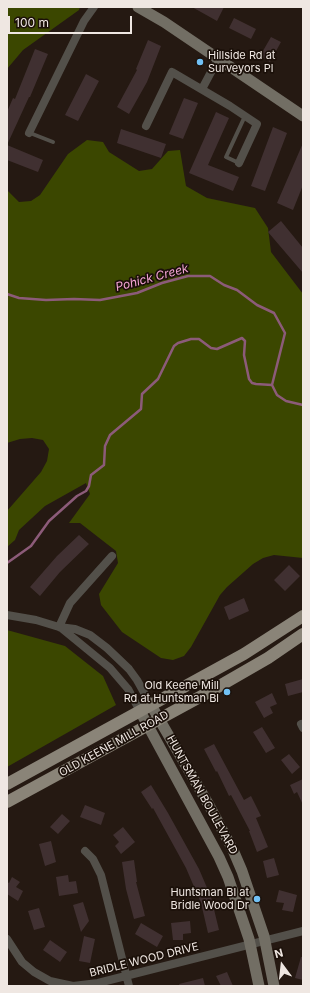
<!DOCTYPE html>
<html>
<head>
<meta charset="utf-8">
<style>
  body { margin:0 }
  #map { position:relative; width:310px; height:993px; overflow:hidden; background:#251912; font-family:Inter,sans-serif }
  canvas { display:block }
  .frame { position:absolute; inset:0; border:8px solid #efe7e2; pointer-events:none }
  .north { position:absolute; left:262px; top:945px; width:40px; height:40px; -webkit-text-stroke:3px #1b1009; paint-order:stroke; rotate:345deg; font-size:11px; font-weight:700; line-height:16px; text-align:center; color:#efe7e2 }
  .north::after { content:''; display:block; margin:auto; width:14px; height:18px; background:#efe7e2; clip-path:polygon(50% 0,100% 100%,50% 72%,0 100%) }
  .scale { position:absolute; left:8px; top:16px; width:124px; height:18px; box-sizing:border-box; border:2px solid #efe7e2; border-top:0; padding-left:5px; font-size:12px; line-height:14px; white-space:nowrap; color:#efe7e2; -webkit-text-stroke:3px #1b1009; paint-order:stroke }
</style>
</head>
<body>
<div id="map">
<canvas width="310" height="993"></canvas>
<div class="frame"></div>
<div class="north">N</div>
<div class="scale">100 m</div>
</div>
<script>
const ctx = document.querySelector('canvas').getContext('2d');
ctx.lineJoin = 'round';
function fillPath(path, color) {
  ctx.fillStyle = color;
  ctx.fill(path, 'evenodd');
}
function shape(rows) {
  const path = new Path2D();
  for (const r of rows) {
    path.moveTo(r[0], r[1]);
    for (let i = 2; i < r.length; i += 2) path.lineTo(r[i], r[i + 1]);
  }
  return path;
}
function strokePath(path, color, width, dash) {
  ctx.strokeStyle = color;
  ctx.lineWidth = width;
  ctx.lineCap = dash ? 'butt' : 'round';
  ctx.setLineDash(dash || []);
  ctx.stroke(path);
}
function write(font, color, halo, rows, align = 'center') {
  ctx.font = font + ' Inter,sans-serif';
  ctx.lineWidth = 3.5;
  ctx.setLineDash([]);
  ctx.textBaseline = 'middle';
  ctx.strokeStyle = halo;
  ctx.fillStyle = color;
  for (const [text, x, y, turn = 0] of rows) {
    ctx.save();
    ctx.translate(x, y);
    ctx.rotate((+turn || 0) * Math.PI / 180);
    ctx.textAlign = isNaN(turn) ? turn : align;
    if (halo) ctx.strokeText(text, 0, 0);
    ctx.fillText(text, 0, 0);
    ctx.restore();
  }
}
fillPath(shape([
  [7,7,80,7,79,10,23,50,7,69],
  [87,140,103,142,109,152,139,171,152,169,168,151,180,150,186,186,207,198,255,208,268,228,271,252,303,294,303,558,274,555,263,558,253,564,227,587,220,595,191,647,184,656,173,660,161,658,122,632,101,605,99,594,118,563,116,551,80,523,69,523,90,494,86,483,45,506,19,530,15,540,7,547,7,511,41,472,47,461,49,449,43,440,32,438,20,439,7,443,7,190,19,202,31,201,40,195,68,154],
  [7,630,65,646,103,676,116,705,7,767]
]), '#3b4700');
strokePath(shape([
  [7,294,19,298,46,300,74,299,100,300,137,293,162,283,188,276,210,276,224,285,237,290,257,305,274,313,285,333,272,385,277,395,286,401,303,405],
  [7,563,31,546,49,521,77,496,86,491,89,486,91,475,104,465,105,446,110,435,141,409,142,394,158,379,174,346,178,343,191,339,199,339,211,348,217,349,242,338,245,341,244,355,249,379,252,383,256,384,272,385]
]), '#8c5b79', 2.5);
fillPath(shape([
  [192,7,224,7,217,21],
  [234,18,256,29,251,39,229,28],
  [271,37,281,42,270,62,260,56],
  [148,40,161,46,147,82,129,114,117,107,137,70,136,69],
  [35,49,48,54,30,97,29,97,7,145,43,160,38,172,7,160,7,112,13,98,15,99],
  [86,74,99,81,78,121,65,115],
  [184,98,198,103,183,139,169,134],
  [216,112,229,118,208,165,239,177,233,191,189,173],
  [273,127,287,133,265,191,251,186],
  [121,129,166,144,161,158,117,143],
  [303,143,303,185,293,210,277,203],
  [281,221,303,248,303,273,268,232],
  [79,535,89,544,60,572,40,596,30,587,57,556],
  [289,565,300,576,285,591,274,580],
  [244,598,249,611,229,620,224,607],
  [303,679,303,692,288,696,285,684],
  [272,693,277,704,270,707,273,713,264,718,255,702],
  [262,727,275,748,266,753,253,732],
  [214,744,244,800,251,796,261,816,256,818,268,847,257,852,249,831,250,831,231,795,229,796,217,771,216,772,204,749],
  [289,754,300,767,292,774,281,760],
  [303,779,303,805,297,792,294,794,290,785],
  [151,785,168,813,199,869,211,897,219,930,208,933,201,903,186,868,153,808,152,809,141,792],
  [85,805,105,813,101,825,80,817],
  [62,814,70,821,58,834,50,827],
  [123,827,135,842,121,854,115,846,119,842,113,835],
  [51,841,56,862,45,866,39,844],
  [274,858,279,875,267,878,263,861],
  [134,860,137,882,136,882,145,916,134,919,126,889,122,862],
  [68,875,69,882,76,881,78,893,59,896,56,877],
  [12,877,20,882,16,887,23,891,18,901,7,894,7,882,9,883],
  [279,890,297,895,293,912,282,910,284,903,276,902],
  [83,902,89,921,81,932,73,905],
  [39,908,45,927,34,930,28,911],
  [190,921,191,933,183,934,183,940,173,940,171,923],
  [141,923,163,936,157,947,135,934],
  [84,936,95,939,90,963,79,961],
  [50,940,67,952,60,962,43,950],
  [301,957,303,957,303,980,295,978],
  [227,972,233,986,221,986,216,976],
  [203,978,205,986,180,986,179,984]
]), '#403031');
strokePath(shape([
  [30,133,53,142],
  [239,163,226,157,245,116]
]), '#53504a', 4);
strokePath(shape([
  [202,89,218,59],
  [146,126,172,72,230,106,257,124,239,163],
  [29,133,84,21,94,7],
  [7,615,36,620,59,627,75,629,90,635,107,648,129,669,137,680,151,705],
  [59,627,70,603,112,556],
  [60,627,110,668,128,689,140,711],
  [301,724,303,728],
  [85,851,93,859,101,875,129,986],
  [7,939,22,962,34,972,50,981,59,983,73,986,98,983,303,931]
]), '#53504a', 8);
strokePath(shape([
  [138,7,164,22,303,116],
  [151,705,210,807,233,850,242,871,264,936,274,986],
  [140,711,219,857,228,877,249,939,259,986]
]), '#726e64', 11);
strokePath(shape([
  [7,784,244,654,303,616],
  [7,802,209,692,268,658,303,634]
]), '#8a8478', 12);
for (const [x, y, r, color] of [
  [200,62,4,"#71c1f5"],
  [227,692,4,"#71c1f5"],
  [257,899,4,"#71c1f5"]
]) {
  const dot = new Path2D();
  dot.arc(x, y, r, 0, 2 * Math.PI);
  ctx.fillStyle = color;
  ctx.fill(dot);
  strokePath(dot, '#1b1009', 1.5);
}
write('11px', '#efe7e2', '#1b1009', [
  ["Hillside Rd at",208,56,"left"],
  ["Surveyors Pl",208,69,"left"],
  ["Old Keene Mill",219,686],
  ["Rd at Huntsman Bl",219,699],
  ["Huntsman Bl at",249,893],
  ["Bridle Wood Dr",249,906]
], 'right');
write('11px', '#efe7e2', '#1b1009', [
  ["OLD KEENE MILL ROAD",114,744,-29],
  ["HUNTSMAN BOULEVARD",202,795,61],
  ["BRIDLE WOOD DRIVE",144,960,-14]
]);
write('italic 12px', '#f5a5d6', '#1b1009', [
  ["Pohick Creek",152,278,-15]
]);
</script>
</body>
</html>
